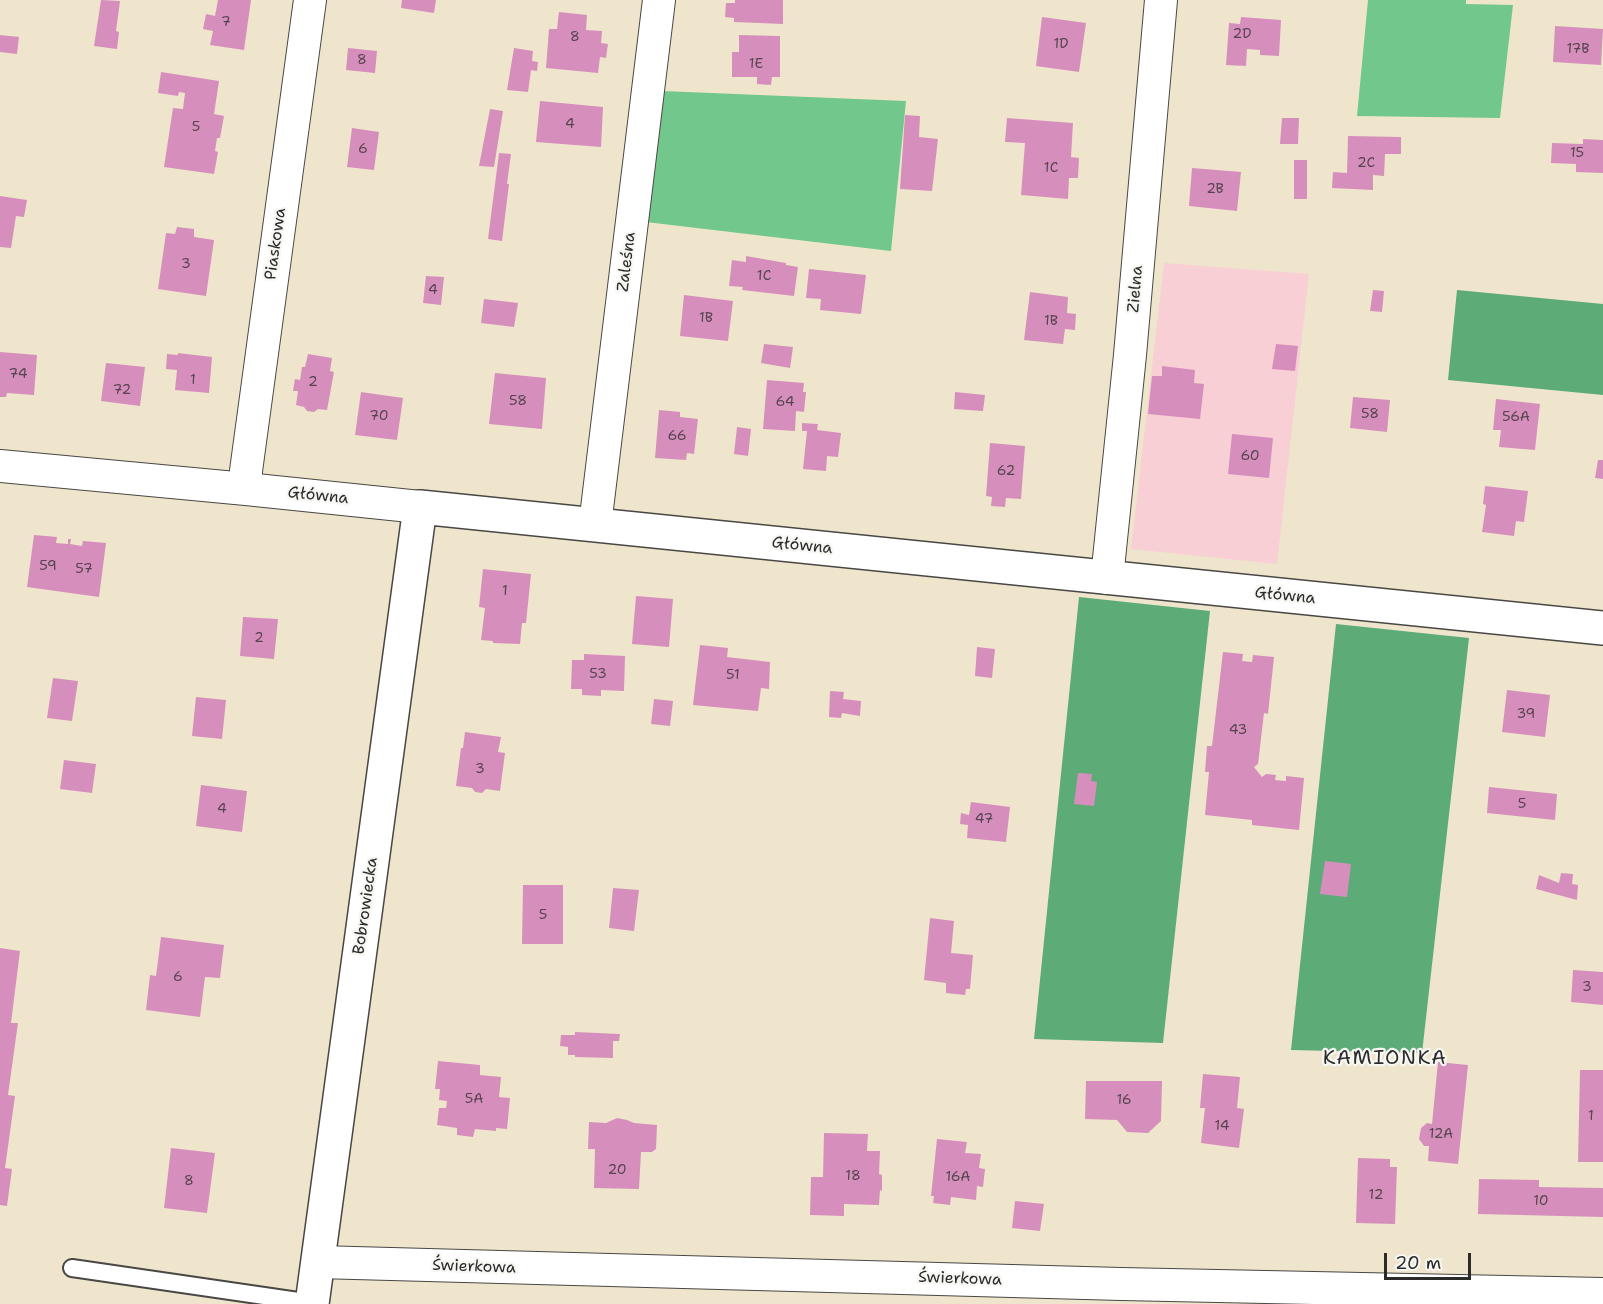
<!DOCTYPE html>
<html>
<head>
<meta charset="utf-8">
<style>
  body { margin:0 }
  #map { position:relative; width:1603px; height:1304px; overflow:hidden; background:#efe5cc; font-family:"Shantell Sans",sans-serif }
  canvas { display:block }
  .scale { position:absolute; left:1384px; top:1253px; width:87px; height:27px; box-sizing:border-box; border:3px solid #2b2b2b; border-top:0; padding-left:8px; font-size:18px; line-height:21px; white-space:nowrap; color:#2b2b2b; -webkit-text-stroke:4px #f6f6f2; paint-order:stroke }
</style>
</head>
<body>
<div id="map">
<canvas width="1603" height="1304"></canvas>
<div class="scale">20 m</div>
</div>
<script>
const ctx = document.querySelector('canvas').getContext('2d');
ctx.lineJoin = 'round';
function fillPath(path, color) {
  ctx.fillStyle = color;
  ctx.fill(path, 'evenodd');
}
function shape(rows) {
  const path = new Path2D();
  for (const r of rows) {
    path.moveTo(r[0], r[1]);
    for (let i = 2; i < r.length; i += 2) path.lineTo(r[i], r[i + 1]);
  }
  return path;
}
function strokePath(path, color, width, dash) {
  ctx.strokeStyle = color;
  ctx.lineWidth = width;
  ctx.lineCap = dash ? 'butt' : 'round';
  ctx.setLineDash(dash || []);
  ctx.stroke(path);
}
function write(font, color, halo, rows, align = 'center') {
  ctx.font = font + ' "Shantell Sans",sans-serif';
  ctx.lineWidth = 4.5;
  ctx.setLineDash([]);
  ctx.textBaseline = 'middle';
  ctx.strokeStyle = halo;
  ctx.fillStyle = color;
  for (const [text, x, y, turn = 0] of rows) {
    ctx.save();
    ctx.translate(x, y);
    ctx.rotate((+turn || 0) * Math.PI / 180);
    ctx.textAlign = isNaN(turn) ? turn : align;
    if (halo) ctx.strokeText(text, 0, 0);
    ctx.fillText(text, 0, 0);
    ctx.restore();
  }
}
fillPath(shape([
  [1164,263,1309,274,1277,564,1131,549]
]), '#f7cfd4');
fillPath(shape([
  [1368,0,1466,0,1466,4,1513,5,1500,118,1357,116],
  [662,91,906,101,891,251,646,222]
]), '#72c88c');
fillPath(shape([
  [1457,290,1603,304,1603,395,1448,380],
  [1079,597,1210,611,1163,1043,1034,1039],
  [1336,624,1469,638,1422,1053,1291,1050]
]), '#5dac78');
fillPath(shape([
  [101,0,120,1,116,31,119,32,117,49,94,46],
  [218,0,251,0,244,50,210,45,213,31,203,29,206,14,215,16],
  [402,0,436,0,434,13,401,8],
  [735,0,783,0,783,24,734,22,734,18,725,17,726,3,735,3],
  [559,12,587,15,586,30,602,31,601,43,608,44,606,58,600,57,598,73,546,68,549,29,557,29],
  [1042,17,1086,23,1079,72,1036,66],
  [1241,17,1281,20,1279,56,1260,55,1260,50,1247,49,1246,66,1226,65,1229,23,1240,24],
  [1555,26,1603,29,1601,65,1553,62],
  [0,35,19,37,17,54,0,52],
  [739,35,780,36,780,77,772,77,771,85,757,84,757,77,732,77,732,52,739,52],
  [348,48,377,51,375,73,346,70],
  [514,48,533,51,532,61,538,62,537,71,531,70,528,92,507,90],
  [161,72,219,81,214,114,224,116,220,138,217,138,215,151,218,152,214,174,164,167,173,108,183,109,185,93,179,92,178,96,158,93],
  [540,101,603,107,601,147,536,142],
  [490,109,503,111,494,167,479,166],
  [905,115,920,116,919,137,938,139,932,191,900,189],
  [1007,118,1073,123,1071,157,1079,158,1078,178,1069,178,1068,199,1021,195,1025,143,1005,142],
  [1282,118,1299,118,1298,144,1280,144],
  [352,128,379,132,374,170,347,167],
  [1348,136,1401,137,1401,154,1385,154,1384,176,1373,175,1373,190,1332,188,1333,172,1347,173],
  [1583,139,1603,140,1603,173,1576,172,1576,164,1551,163,1552,143,1583,144],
  [499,153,511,154,507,184,509,184,502,241,488,239],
  [1294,160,1307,160,1307,199,1294,199],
  [1192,168,1241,172,1237,211,1189,206],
  [0,196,27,200,24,217,16,216,11,248,0,247],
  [177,227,194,229,194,237,214,240,206,296,158,289,166,233,175,234],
  [746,256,786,263,786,265,798,267,794,296,742,290,743,287,729,286,732,260,746,262],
  [809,269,866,275,861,314,820,310,821,299,806,298],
  [426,276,444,277,441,305,423,303],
  [1373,290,1384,291,1382,312,1370,311],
  [1030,292,1068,297,1067,313,1076,314,1075,330,1065,329,1063,344,1024,340],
  [684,295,733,301,728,341,680,336],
  [484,299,518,303,514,327,481,323],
  [764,344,793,347,790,368,761,363],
  [1276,344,1298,346,1295,371,1272,369],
  [0,352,37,355,34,395,7,393,6,397,0,397],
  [178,353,212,357,209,393,175,390,177,370,166,369,167,354,178,355],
  [308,354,332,358,330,371,334,372,327,410,318,409,314,412,307,411,304,407,296,405,298,391,293,391,295,379,300,380,302,367,305,367],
  [106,363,145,367,140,406,101,401],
  [1162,366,1195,370,1194,383,1204,384,1200,419,1148,414,1152,376,1162,376],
  [495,373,546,378,542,429,489,424],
  [767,380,804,383,803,392,806,392,804,412,796,411,795,431,763,429],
  [361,392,403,398,397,440,355,435],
  [955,392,985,395,983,411,954,409],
  [1353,397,1390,400,1387,432,1350,428],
  [1496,399,1540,404,1535,450,1499,447,1501,430,1493,430],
  [659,410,680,412,680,417,698,419,694,454,687,453,686,460,655,458],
  [802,423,818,424,817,430,841,433,838,457,827,456,826,471,803,469,807,431,802,431],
  [737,427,751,429,748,456,734,454],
  [1232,434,1273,438,1269,478,1228,474],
  [990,443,1025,446,1021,499,1006,498,1005,507,991,506,992,497,986,496],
  [1598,460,1603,460,1603,479,1595,478],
  [1485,486,1528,491,1524,522,1516,521,1514,536,1482,532,1486,505,1483,504],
  [34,535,57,537,56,543,68,544,68,539,71,539,70,544,82,546,83,541,106,543,99,597,27,587],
  [483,569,531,574,526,623,522,623,520,644,493,643,493,641,481,640,485,608,479,607],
  [636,596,673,599,669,647,632,644],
  [243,617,278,619,274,659,240,656],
  [700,645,728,648,727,657,770,662,769,689,761,688,758,711,693,705],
  [977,647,995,649,992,678,975,676],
  [1223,652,1243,654,1242,661,1252,662,1253,655,1274,657,1268,714,1264,713,1258,764,1254,767,1262,777,1266,774,1276,775,1275,780,1286,781,1286,776,1304,778,1299,830,1252,825,1252,820,1205,815,1209,772,1205,772,1207,746,1212,746],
  [584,654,625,656,624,691,601,690,601,696,582,695,582,689,571,689,572,660,584,660],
  [53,678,78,681,72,721,47,718],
  [1507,690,1550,695,1545,737,1502,732],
  [830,691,844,692,843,699,861,701,860,716,842,713,841,718,829,717],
  [196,697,226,700,222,739,192,736],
  [654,699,673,701,670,726,651,724],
  [465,732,501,737,498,752,505,753,500,791,486,789,482,793,475,792,472,788,456,786,461,748,463,748],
  [64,760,96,764,92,793,60,789],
  [1078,773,1092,774,1091,781,1097,782,1094,806,1074,804],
  [201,785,247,791,242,832,196,826],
  [1489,787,1557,794,1555,820,1487,813],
  [971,802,1010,807,1006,842,967,838,968,825,960,824,961,813,969,815],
  [1325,861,1351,864,1347,897,1320,894],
  [1561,873,1573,874,1572,884,1578,885,1577,900,1536,889,1539,875,1559,883],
  [523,885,563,885,563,944,522,944],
  [613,888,639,890,634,931,609,928],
  [930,918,954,921,951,953,973,955,970,989,966,989,965,995,946,993,946,983,924,980],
  [161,937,224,945,220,978,205,977,200,1017,146,1010,150,975,156,976],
  [0,948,20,951,11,1023,18,1023,8,1095,15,1096,5,1168,12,1169,7,1206,0,1205],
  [1573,970,1603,972,1603,1005,1571,1002],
  [575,1032,620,1034,619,1041,613,1041,613,1058,575,1057,575,1055,568,1055,568,1047,560,1046,561,1035,575,1035],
  [438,1061,480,1065,480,1075,501,1077,499,1097,510,1098,507,1129,496,1128,496,1131,475,1129,473,1137,457,1135,457,1128,437,1125,439,1108,446,1108,447,1101,439,1100,440,1089,435,1089],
  [1438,1062,1468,1065,1458,1164,1428,1161,1429,1146,1424,1146,1419,1139,1421,1128,1427,1123,1432,1124],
  [1580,1070,1603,1070,1603,1162,1578,1162],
  [1203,1074,1240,1077,1237,1108,1244,1109,1239,1148,1201,1143,1205,1108,1200,1108],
  [1086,1081,1162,1081,1161,1121,1148,1133,1127,1132,1117,1120,1085,1119],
  [617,1118,627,1120,634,1123,657,1125,656,1149,652,1152,641,1152,639,1189,594,1188,595,1149,588,1149,589,1122,606,1123],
  [824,1133,868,1134,867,1151,880,1151,879,1174,882,1175,882,1191,880,1190,879,1205,844,1204,844,1216,810,1215,811,1177,823,1177],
  [937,1139,967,1142,965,1153,981,1154,979,1168,985,1169,983,1187,977,1186,976,1200,951,1197,950,1205,933,1203,934,1196,931,1196],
  [171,1148,215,1153,207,1213,164,1208],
  [1358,1158,1390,1159,1390,1167,1397,1167,1395,1224,1356,1223],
  [1479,1179,1539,1180,1539,1187,1603,1188,1603,1217,1478,1214],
  [1015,1201,1044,1204,1040,1231,1012,1228]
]), '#d68fbc');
const service = shape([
  [72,1268,312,1303]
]);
const minor = shape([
  [0,466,246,489,420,507],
  [246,489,246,471,310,0],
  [595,525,659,0],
  [1107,578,1130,355,1161,0],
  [318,1262,1121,1284,1603,1294]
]);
const tertiary = shape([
  [312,1304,420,507,1603,628]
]);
strokePath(service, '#484743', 20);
strokePath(minor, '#484743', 34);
strokePath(tertiary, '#484743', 36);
strokePath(service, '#fff', 16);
strokePath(minor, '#fff', 32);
strokePath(tertiary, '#fff', 33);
write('14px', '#56444f', null, [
  ["7",226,22],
  ["2D",1242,34],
  ["8",575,37],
  ["1D",1061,44],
  ["17B",1578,49],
  ["8",362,60],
  ["1E",756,64],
  ["4",570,124],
  ["5",196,127],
  ["6",363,149],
  ["15",1577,153],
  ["2C",1366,163],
  ["1C",1051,168],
  ["2B",1215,189],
  ["3",186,264],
  ["1C",764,276],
  ["4",433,290],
  ["1B",706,318],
  ["1B",1051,321],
  ["74",18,374],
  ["1",193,380],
  ["2",313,382],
  ["72",122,390],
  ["58",518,401],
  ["64",785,402],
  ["58",1370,414],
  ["70",379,416],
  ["56A",1516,417],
  ["66",677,436],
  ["60",1250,456],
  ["62",1006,471],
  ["59",48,566],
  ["57",84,569],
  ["1",505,591],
  ["2",259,638],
  ["53",598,674],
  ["51",733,675],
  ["39",1526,714],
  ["43",1238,730],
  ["3",480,769],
  ["5",1522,804],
  ["4",222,809],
  ["47",984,819],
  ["5",543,915],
  ["6",178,977],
  ["3",1587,987],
  ["5A",474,1099],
  ["16",1124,1100],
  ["1",1591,1116],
  ["14",1222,1126],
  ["12A",1441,1134],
  ["20",617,1170],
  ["18",853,1176],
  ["16A",958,1177],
  ["8",189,1181],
  ["12",1376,1195],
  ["10",1541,1201]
]);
write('16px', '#2b2b2b', '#f6f6f2', [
  ["Piaskowa",276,244,-82],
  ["Zaleśna",627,262,-83],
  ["Zielna",1136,289,-85],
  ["Główna",318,496,6],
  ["Główna",802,546,6],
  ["Główna",1285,596,6],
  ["Bobrowiecka",366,906,-82],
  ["Świerkowa",474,1267,2],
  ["Świerkowa",960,1279,2]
]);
ctx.letterSpacing = '1.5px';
write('20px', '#2b2b2b', '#f6f6f2', [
  ["KAMIONKA",1385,1059]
]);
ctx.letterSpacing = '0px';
</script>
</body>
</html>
